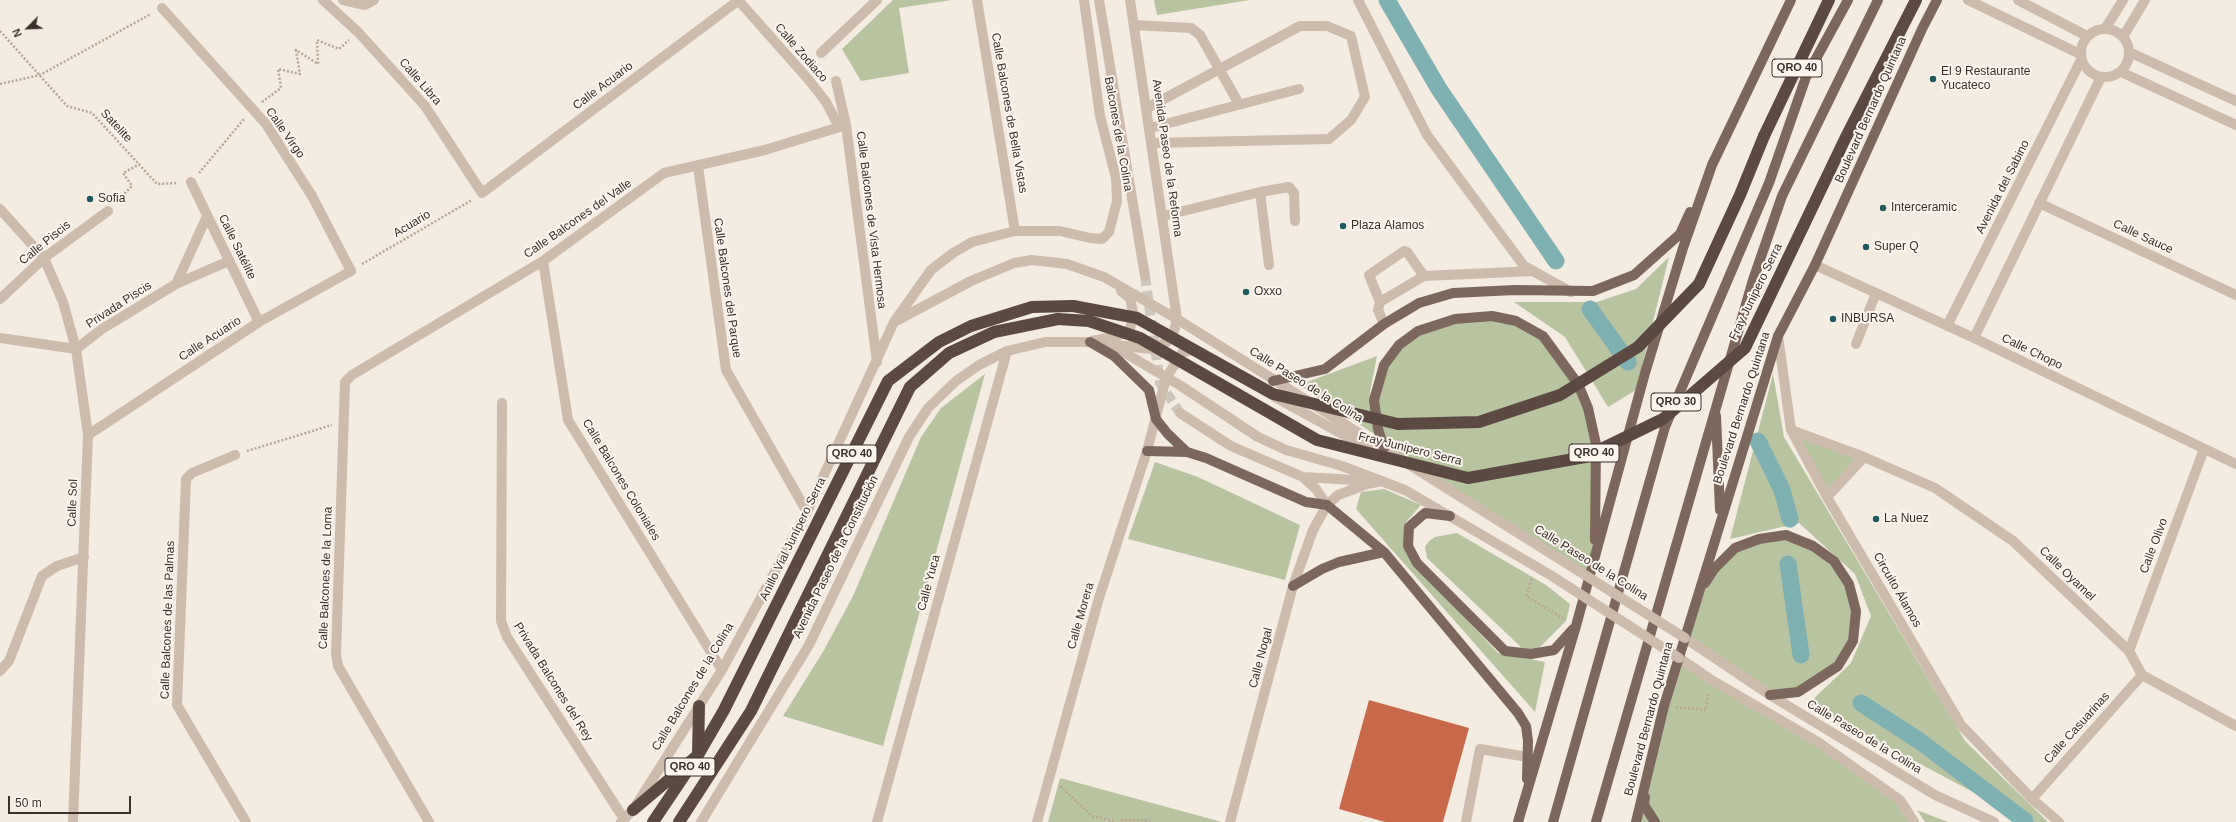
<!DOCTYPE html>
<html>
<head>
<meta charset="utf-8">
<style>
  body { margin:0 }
  #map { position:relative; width:2236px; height:822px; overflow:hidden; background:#f4ebe1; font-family:Helvetica,sans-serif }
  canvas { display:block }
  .north { position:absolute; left:8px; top:8px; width:40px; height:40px; -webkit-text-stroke:3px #fbf5ee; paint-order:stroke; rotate:246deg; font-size:11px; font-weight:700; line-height:16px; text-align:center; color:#3b302b }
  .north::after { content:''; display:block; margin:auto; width:14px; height:18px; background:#3b302b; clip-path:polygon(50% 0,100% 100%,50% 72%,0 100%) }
  .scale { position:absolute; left:8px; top:796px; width:123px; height:18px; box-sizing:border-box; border:2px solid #3b302b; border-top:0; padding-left:5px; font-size:12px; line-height:14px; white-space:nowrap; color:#3b302b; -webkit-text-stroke:3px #fbf5ee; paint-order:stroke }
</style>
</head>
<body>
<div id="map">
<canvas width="2236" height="822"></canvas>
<div class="north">N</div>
<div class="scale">50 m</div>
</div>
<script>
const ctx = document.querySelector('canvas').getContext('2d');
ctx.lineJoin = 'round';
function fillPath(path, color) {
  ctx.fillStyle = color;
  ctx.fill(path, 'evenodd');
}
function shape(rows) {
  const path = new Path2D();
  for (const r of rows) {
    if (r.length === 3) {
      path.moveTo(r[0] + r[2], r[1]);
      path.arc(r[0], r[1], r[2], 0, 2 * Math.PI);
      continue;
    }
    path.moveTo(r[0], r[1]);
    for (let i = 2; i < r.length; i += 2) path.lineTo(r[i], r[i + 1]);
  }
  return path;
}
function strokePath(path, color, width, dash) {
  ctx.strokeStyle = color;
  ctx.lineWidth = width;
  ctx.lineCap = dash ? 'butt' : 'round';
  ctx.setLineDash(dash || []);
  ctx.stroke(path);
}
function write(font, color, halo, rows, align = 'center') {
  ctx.font = font + ' Helvetica,sans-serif';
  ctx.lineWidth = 4;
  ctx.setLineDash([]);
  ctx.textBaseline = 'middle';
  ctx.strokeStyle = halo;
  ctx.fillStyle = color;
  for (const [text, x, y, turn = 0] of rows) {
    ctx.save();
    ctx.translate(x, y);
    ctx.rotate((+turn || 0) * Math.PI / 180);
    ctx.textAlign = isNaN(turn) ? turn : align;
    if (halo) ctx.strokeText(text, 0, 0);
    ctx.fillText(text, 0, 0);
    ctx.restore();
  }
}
fillPath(shape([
  [893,0,952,0,899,8,909,73,861,81,842,49],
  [1154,0,1250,0,1157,15],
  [1669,257,1636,390,1608,407,1565,337,1514,302,1597,302,1636,289],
  [1492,316,1543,336,1578,384,1596,444,1595,555,1589,577,1384,448,1374,400,1384,365,1418,331],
  [1377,356,1370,392,1374,434,1299,385],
  [985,374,883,746,783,716,824,650,853,596,921,437,941,408],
  [1773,374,1784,437,1965,741,2048,822,2029,822,1808,704,1851,663,1871,616,1855,574,1799,523,1730,539],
  [1791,430,1864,457,1827,497],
  [1155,462,1198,477,1300,525,1285,580,1128,539],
  [1384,489,1421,505,1406,522,1404,546,1410,559,1498,653,1545,662,1535,712,1356,509,1361,492],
  [1457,533,1546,585,1570,604,1566,621,1538,649,1524,650,1427,558,1425,547,1429,541,1435,537],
  [1786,535,1813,546,1849,584,1853,641,1838,666,1798,692,1770,695,1685,638,1699,593,1735,548],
  [1678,658,1900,800,1914,822,1636,822],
  [1060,778,1222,822,1048,822],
  [1917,810,1948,822,1925,822]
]), '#b8c4a0');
strokePath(shape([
  [1387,0,1439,89,1556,261],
  [1590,309,1628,362],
  [1758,441,1782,490,1790,519],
  [1788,564,1801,655],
  [1861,703,1921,742,2025,821]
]), '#7fb0b2', 17);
fillPath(shape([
  [1369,700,1469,728,1443,822,1385,822,1339,809]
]), '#c8694b');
strokePath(shape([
  [1145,276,1160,383,1180,413]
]), '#cfc6bd', 10, [10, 5]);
strokePath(shape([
  [0,31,67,106,92,113,157,184,178,183],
  [0,84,40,75,151,14],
  [262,102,281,88,278,69,300,74,296,50,318,64,317,40,339,49,349,40],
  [199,173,244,119],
  [116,202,132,186,123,173,140,164],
  [362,264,472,200],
  [247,451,332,425],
  [1532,579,1526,596,1564,619],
  [1676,707,1706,710,1708,693],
  [1060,786,1092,816,1115,821],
  [1121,820,1145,820,1153,822]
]), '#b9a596', 2.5, [2, 2]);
strokePath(shape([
  [323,0,358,32,425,106,482,193,739,0],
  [343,0,365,5,374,0],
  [738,0,808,79,826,102,839,127],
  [977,0,1015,231],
  [1099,0,1145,276],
  [1358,0,1427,135,1524,266,1571,292],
  [1968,0,2080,54],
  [2018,0,2087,36],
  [1134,25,1191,28,1200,35,1239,104],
  [2105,53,24],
  [2105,29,2123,0],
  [2123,37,2145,0],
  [2129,52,2236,101],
  [821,53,877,0],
  [2121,72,2236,125],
  [836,81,846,125,877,362],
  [1147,108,1300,26,1327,26,1351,36,1365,97,1351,120,1329,139,1152,143],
  [1150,128,1299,89],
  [698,166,726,370,807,512],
  [191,182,259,322],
  [1260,192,1289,187,1294,193,1295,221],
  [2039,203,2236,295],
  [0,209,44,258,63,302,76,349,88,435,73,822],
  [1163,216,1260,192,1269,265],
  [543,261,568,420,722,670],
  [1815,265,1974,338,2236,464],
  [176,284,207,216],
  [0,299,44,258,108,211],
  [1380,302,1369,275,1404,251,1407,252,1424,276],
  [896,321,971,281,1014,263,1032,260,1067,264,1104,277,1177,319,1585,575],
  [1384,324,1378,310,1380,302,1424,276,1534,271],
  [1947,326,2081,60],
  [1778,336,1791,430,1827,497,1961,725,2032,799,2059,822],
  [0,338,76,349,102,329,176,284,229,261],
  [1974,338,2101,77],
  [1092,341,1114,337,1129,331,1134,316,1130,298,1121,291],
  [1856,344,1876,293],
  [1116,345,1151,349,1167,342,1174,331,1177,319,1130,0],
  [1275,397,1346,436,1369,444],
  [502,403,501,621,507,637,624,819],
  [1180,413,1231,446,1303,477,1316,489,1327,505],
  [1791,430,1864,457,1935,488,2013,541,2129,651,2142,675,2236,726],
  [88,435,259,322,351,271,312,196,266,124,162,8],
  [235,455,192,473,186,479,177,705,246,822],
  [1303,477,1371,481],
  [1827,497,1864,457],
  [1685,638,1770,695,1935,795,1994,822],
  [2129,651,2204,449],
  [1679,658,1710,679,1818,742,1900,800,1914,822],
  [0,671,9,661,42,576,57,566,84,557],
  [2032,799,2142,675],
  [429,822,338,666,336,654,345,382,352,375,543,261,664,173,765,150,846,125],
  [621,822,633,810,722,670,807,512,894,322,931,270,953,253,972,242,1015,231,1060,231,1090,238,1102,239,1109,232,1117,201,1116,178,1100,116,1084,0],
  [701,822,809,645,909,437,928,408,956,381,979,365,1007,351,1045,342,1090,342,1125,353,1181,386,1258,437,1286,450,1342,466,1405,490,1552,576],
  [877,822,1007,351],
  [1037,822,1099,598,1147,451,1166,378,1182,353,1190,350,1197,352],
  [1230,822,1293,586,1313,530,1327,505,1338,495,1367,484,1382,481],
  [1466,822,1480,749,1528,757]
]), '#cdbbac', 10);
strokePath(shape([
  [1090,342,1114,356,1149,390,1156,419,1167,433,1187,452,1206,458,1306,502,1327,505,1384,552,1518,713,1526,726,1528,741,1527,779],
  [1273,381,1325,369,1384,324,1419,303,1453,293,1515,290,1593,291,1634,275,1680,234,1690,212],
  [1716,416,1720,510],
  [1384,448,1378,429,1374,400,1384,365,1399,345,1418,331,1455,319,1492,316,1516,321,1543,336,1578,384,1588,408,1596,444,1595,540],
  [1147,451,1187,452],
  [1450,516,1425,513,1409,527,1408,546,1417,563,1505,651,1531,654,1554,650,1573,629],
  [1705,583,1714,569,1735,548,1759,539,1786,535,1813,546,1834,561,1849,584,1856,611,1853,641,1838,666,1798,692,1770,695],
  [1293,586,1322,569,1339,562,1384,552],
  [1645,797,1644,805,1655,822],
  [1518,822,1576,626,1645,373,1683,248,1712,165,1791,0],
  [1553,822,1665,427,1769,183,1806,77,1848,0],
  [1596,822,1753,280,1782,196,1878,0],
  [1636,822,1664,706,1778,336,1815,265,1922,29,1937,0]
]), '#7d675c', 10);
strokePath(shape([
  [1764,136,1829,0],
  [633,810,698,755,699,706],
  [653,822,698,755,724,710,888,381,939,342,971,326,1032,307,1073,306],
  [679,822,751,711,910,387,949,353,994,332,1058,319]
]), '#5c4a42', 12);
strokePath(shape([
  [1585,575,1685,638],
  [1552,576,1679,658]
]), '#cdbbac', 10);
strokePath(shape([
  [1073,306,1137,318,1273,394,1398,424,1479,422,1560,395,1638,347,1699,284,1740,195,1764,136],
  [1058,319,1089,321,1140,338,1317,440,1468,478,1585,457,1663,419,1745,348,1845,139,1916,0]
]), '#5c4a42', 12);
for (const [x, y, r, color] of [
  [1933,79,4,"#1f5a5e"],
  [90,199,4,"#1f5a5e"],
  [1883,208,4,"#1f5a5e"],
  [1343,226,4,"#1f5a5e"],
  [1866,247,4,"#1f5a5e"],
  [1246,292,4,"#1f5a5e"],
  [1833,319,4,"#1f5a5e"],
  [1876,519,4,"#1f5a5e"]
]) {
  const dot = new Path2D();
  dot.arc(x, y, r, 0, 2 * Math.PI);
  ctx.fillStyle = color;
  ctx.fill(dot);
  strokePath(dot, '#fbf5ee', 1.5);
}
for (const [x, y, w] of [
  [1797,68,50],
  [1676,402,50],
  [1594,453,50],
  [852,454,50],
  [690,767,50]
]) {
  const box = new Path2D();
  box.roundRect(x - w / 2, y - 9, w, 18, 3);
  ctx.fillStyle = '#fbf5ee';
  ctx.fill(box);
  strokePath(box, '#3b302b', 1);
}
write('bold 11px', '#3b302b', null, [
  ["QRO 40",1797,68],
  ["QRO 30",1676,402],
  ["QRO 40",1594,453],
  ["QRO 40",852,454],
  ["QRO 40",690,767]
]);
write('12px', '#3b302b', '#fbf5ee', [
  ["Calle Zodiaco",801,53,49],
  ["Calle Libra",420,82,49],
  ["Calle Acuario",603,86,-37],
  ["Boulevard Bernardo Quintana",1871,110,-66],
  ["Calle Balcones de Bella Vistas",1009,113,80],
  ["Satelite",116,126,47],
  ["Calle Virgo",285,133,55],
  ["Balcones de la Colina",1118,134,80],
  ["Avenida Paseo de la Reforma",1167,158,82],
  ["Avenida del Sabino",2003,187,-63],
  ["Calle Balcones del Valle",578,219,-35],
  ["Calle Balcones de Vista Hermosa",871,220,83],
  ["Acuario",412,224,-31],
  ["Calle Sauce",2143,237,25],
  ["Calle Piscis",45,243,-39],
  ["Calle Satélite",237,247,64],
  ["Calle Balcones del Parque",727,288,82],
  ["Fray Junipero Serra",1756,292,-64],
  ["Privada Piscis",119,305,-33],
  ["Calle Acuario",210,339,-33],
  ["Calle Chopo",2032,352,26],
  ["Calle Paseo de la Colina",1306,385,32],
  ["Boulevard Bernardo Quintana",1742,408,-72],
  ["Fray Junipero Serra",1410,449,14],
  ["Calle Balcones Coloniales",621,480,59],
  ["Calle Sol",73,503,-88],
  ["Anillo Vial Junípero Serra",793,539,-64],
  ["Calle Olivo",2154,546,-69],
  ["Avenida Paseo de la Constitución",836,557,-64],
  ["Calle Paseo de la Colina",1591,563,32],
  ["Calle Oyamel",2067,574,44],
  ["Calle Balcones de la Loma",326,578,-88],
  ["Calle Yuca",929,583,-75],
  ["Circuito Álamos",1897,590,60],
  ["Calle Morera",1081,616,-74],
  ["Calle Balcones de las Palmas",168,620,-88],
  ["Calle Nogal",1261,658,-75],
  ["Privada Balcones del Rey",553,682,58],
  ["Calle Balcones de la Colina",693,687,-59],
  ["Boulevard Bernardo Quintana",1649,719,-75],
  ["Calle Casuarinas",2077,728,-48],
  ["Calle Paseo de la Colina",1864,737,31]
]);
write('12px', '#3b302b', '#fbf5ee', [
  ["El 9 Restaurante",1941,72],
  ["Yucateco",1941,86],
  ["Sofia",98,199],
  ["Interceramic",1891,208],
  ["Plaza Alamos",1351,226],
  ["Super Q",1874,247],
  ["Oxxo",1254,292],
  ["INBURSA",1841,319],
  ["La Nuez",1884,519]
], 'left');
</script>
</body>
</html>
